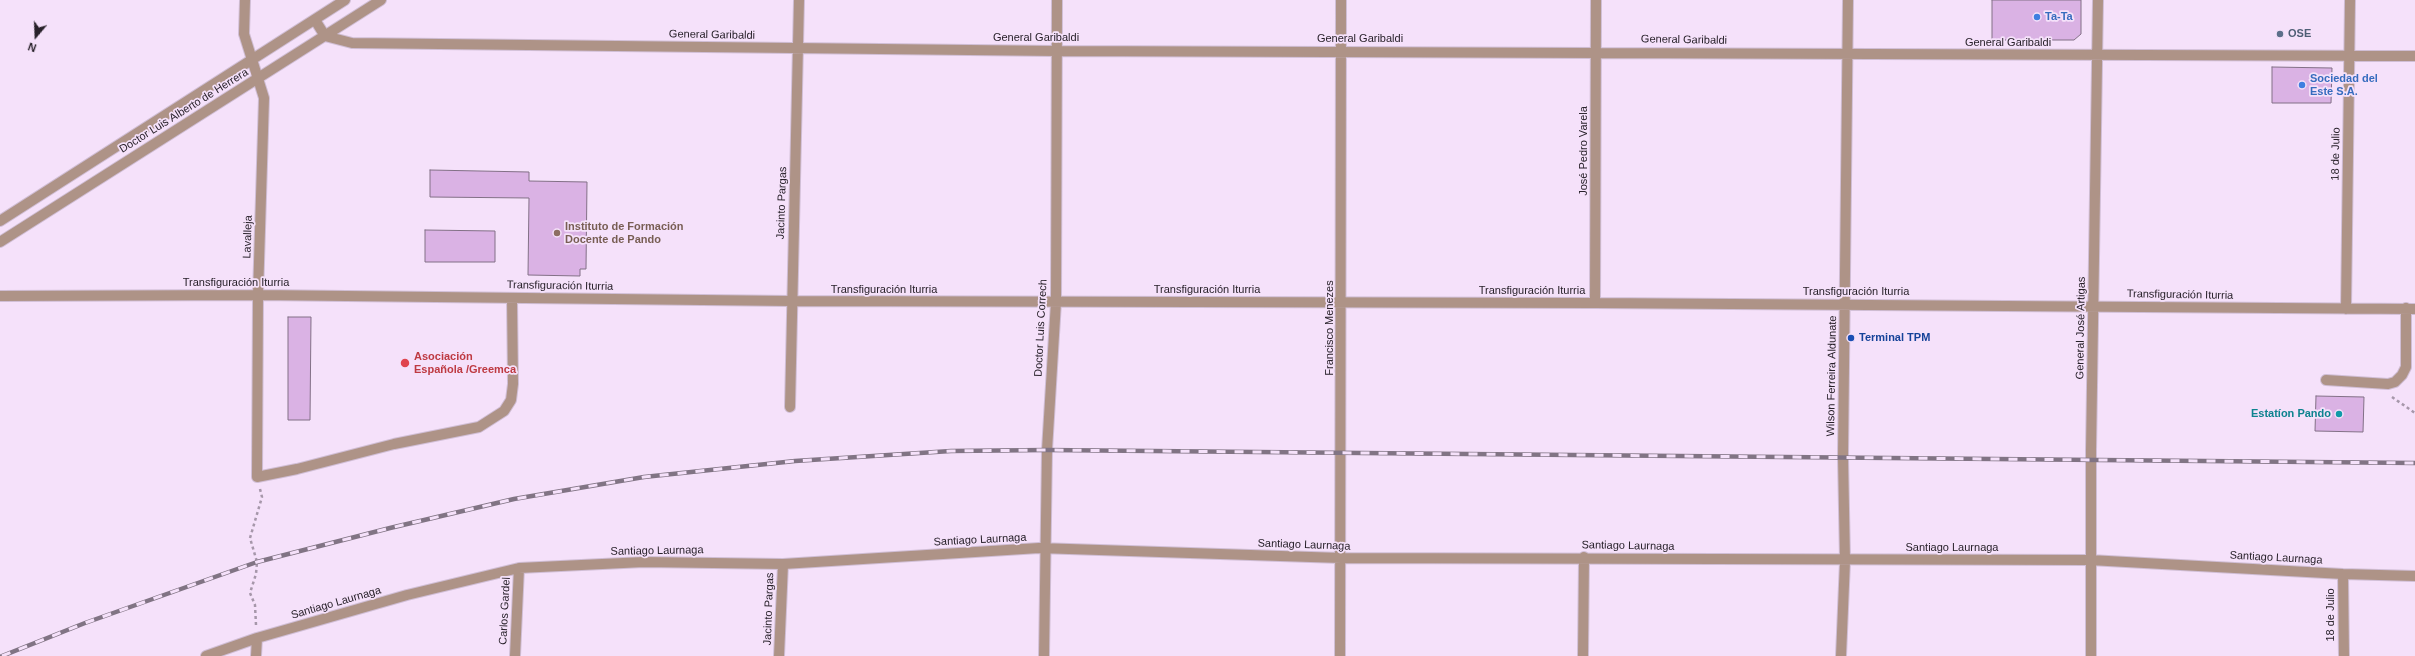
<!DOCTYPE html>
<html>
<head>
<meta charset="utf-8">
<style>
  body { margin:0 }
  #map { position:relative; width:2415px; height:656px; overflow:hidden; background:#f5e1fa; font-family:Helvetica,sans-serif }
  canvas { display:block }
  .north { position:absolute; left:16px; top:16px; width:40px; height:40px; -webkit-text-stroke:3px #f5e1fa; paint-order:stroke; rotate:199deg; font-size:11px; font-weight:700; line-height:16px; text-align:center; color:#28212a }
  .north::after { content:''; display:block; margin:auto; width:14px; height:18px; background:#28212a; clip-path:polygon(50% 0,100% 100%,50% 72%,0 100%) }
</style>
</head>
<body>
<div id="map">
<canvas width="2415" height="656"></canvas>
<div class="north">N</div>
</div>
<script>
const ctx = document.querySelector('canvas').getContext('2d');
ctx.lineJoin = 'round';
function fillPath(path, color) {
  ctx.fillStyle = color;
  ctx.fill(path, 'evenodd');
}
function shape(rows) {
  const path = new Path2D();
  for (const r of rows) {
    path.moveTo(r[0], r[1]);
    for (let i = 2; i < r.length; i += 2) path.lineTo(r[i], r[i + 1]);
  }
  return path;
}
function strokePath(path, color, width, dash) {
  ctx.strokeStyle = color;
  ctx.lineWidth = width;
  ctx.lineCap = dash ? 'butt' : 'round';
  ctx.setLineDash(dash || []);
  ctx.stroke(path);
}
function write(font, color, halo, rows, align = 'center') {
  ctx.font = font + ' Helvetica,sans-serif';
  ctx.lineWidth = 3.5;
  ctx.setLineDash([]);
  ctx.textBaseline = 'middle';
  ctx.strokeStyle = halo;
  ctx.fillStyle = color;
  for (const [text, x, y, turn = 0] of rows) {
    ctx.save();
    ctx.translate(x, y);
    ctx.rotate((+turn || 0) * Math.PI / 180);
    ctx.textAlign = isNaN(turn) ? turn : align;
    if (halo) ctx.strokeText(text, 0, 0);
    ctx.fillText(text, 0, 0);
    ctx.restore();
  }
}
const building = shape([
  [1992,0,2081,0,2081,34,2074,40,1992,40,1992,0],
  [2272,67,2332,68,2331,103,2272,103,2272,67],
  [430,170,529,172,529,181,587,182,586,269,580,269,580,276,528,275,529,198,430,197,430,170],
  [425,230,495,231,495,262,425,262,425,230],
  [288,317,311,317,310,420,288,420,288,317],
  [2316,396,2364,397,2363,432,2315,431,2316,396]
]);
fillPath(building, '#dab2e4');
strokePath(building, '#827086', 1);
const minor = shape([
  [245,0,244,34,264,98,258,295,257,477,297,469,394,444,479,427,504,411,511,400,513,384,512,298],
  [315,20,325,36,352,43,1057,51,2415,56],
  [0,221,345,0],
  [0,242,381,0],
  [0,296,258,295,791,301,1595,303,2415,309],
  [1595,303,1596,0],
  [2346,309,2350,0],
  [2326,380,2388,384,2395,382,2402,375,2406,367,2406,308],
  [790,407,799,0],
  [2343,574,2344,656],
  [206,656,257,638,407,595,519,568,644,562,783,564,1039,548,1341,558,2090,560,2343,574,2415,576],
  [256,656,257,638],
  [515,656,519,568],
  [779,656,783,564],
  [1044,656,1047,450,1056,302,1057,0],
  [1340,656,1341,0],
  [1583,656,1584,557],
  [1841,656,1845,561,1843,457,1848,0],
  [2091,656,2091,451,2098,0]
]);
strokePath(minor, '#d0bed5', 12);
strokePath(shape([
  [2392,397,2415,413],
  [256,625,255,605,250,593,256,574,257,562,250,538,262,497,260,489]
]), '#a697aa', 2.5, [3, 3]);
strokePath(minor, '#ae9387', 10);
const rail = shape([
  [2,656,85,623,257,562,390,528,514,499,644,477,795,461,951,451,1047,450,2415,463]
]);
strokePath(rail, '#817484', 4.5);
strokePath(rail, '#f5e1fa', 3, [9]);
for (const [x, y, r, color] of [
  [2037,17,4,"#3f7fe0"],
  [2280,34,4,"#5c6f8a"],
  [2302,85,4,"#3f7fe0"],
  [557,233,4,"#8d6e63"],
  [1851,338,4,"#1a4fb4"],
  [405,363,5,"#e0444e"],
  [2339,414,4,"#0f9aa8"]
]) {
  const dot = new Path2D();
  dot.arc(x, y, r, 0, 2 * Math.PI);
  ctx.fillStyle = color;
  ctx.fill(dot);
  strokePath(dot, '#f5e1fa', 1.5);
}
write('bold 11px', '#366cbe', '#f5e1fa', [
  ["Ta-Ta",2045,17],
  ["Sociedad del",2310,79],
  ["Este S.A.",2310,92]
], 'left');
write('bold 11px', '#4e5e75', '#f5e1fa', [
  ["OSE",2288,34]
], 'left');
write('11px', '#28212a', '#f5e1fa', [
  ["General Garibaldi",712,35,1],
  ["General Garibaldi",1036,38],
  ["General Garibaldi",1360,39],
  ["General Garibaldi",1684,40,1],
  ["General Garibaldi",2008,43],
  ["Doctor Luis Alberto de Herrera",184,111,-32],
  ["José Pedro Varela",1584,151,-90],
  ["18 de Julio",2336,154,-89],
  ["Jacinto Pargas",782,203,-88],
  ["Lavalleja",248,237,-88],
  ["Transfiguración Iturria",236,283],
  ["Transfiguración Iturria",560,286,1],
  ["Transfiguración Iturria",884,290],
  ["Transfiguración Iturria",1207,290],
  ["Transfiguración Iturria",1532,291],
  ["Transfiguración Iturria",1856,292],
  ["Transfiguración Iturria",2180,295,1],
  ["Doctor Luis Correch",1041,328,-87],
  ["Francisco Menezes",1330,328,-90],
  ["General José Artigas",2081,328,-89],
  ["Wilson Ferreira Aldunate",1832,376,-89],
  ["Santiago Laurnaga",980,540,-3],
  ["Santiago Laurnaga",1304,545,2],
  ["Santiago Laurnaga",1628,546,1],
  ["Santiago Laurnaga",1952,548],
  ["Santiago Laurnaga",657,551,-1],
  ["Santiago Laurnaga",2276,558,3],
  ["Santiago Laurnaga",336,603,-16],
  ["Jacinto Pargas",769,609,-88],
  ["Carlos Gardel",505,611,-87],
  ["18 de Julio",2331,615,-90]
]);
write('bold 11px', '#785e54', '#f5e1fa', [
  ["Instituto de Formación",565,227],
  ["Docente de Pando",565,240]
], 'left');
write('bold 11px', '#164399', '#f5e1fa', [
  ["Terminal TPM",1859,338]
], 'left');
write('bold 11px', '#be3a42', '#f5e1fa', [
  ["Asociación",414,357],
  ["Española /Greemca",414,370]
], 'left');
write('bold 11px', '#0d838f', '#f5e1fa', [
  ["Estatíon Pando",2331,414]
], 'right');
</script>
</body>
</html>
